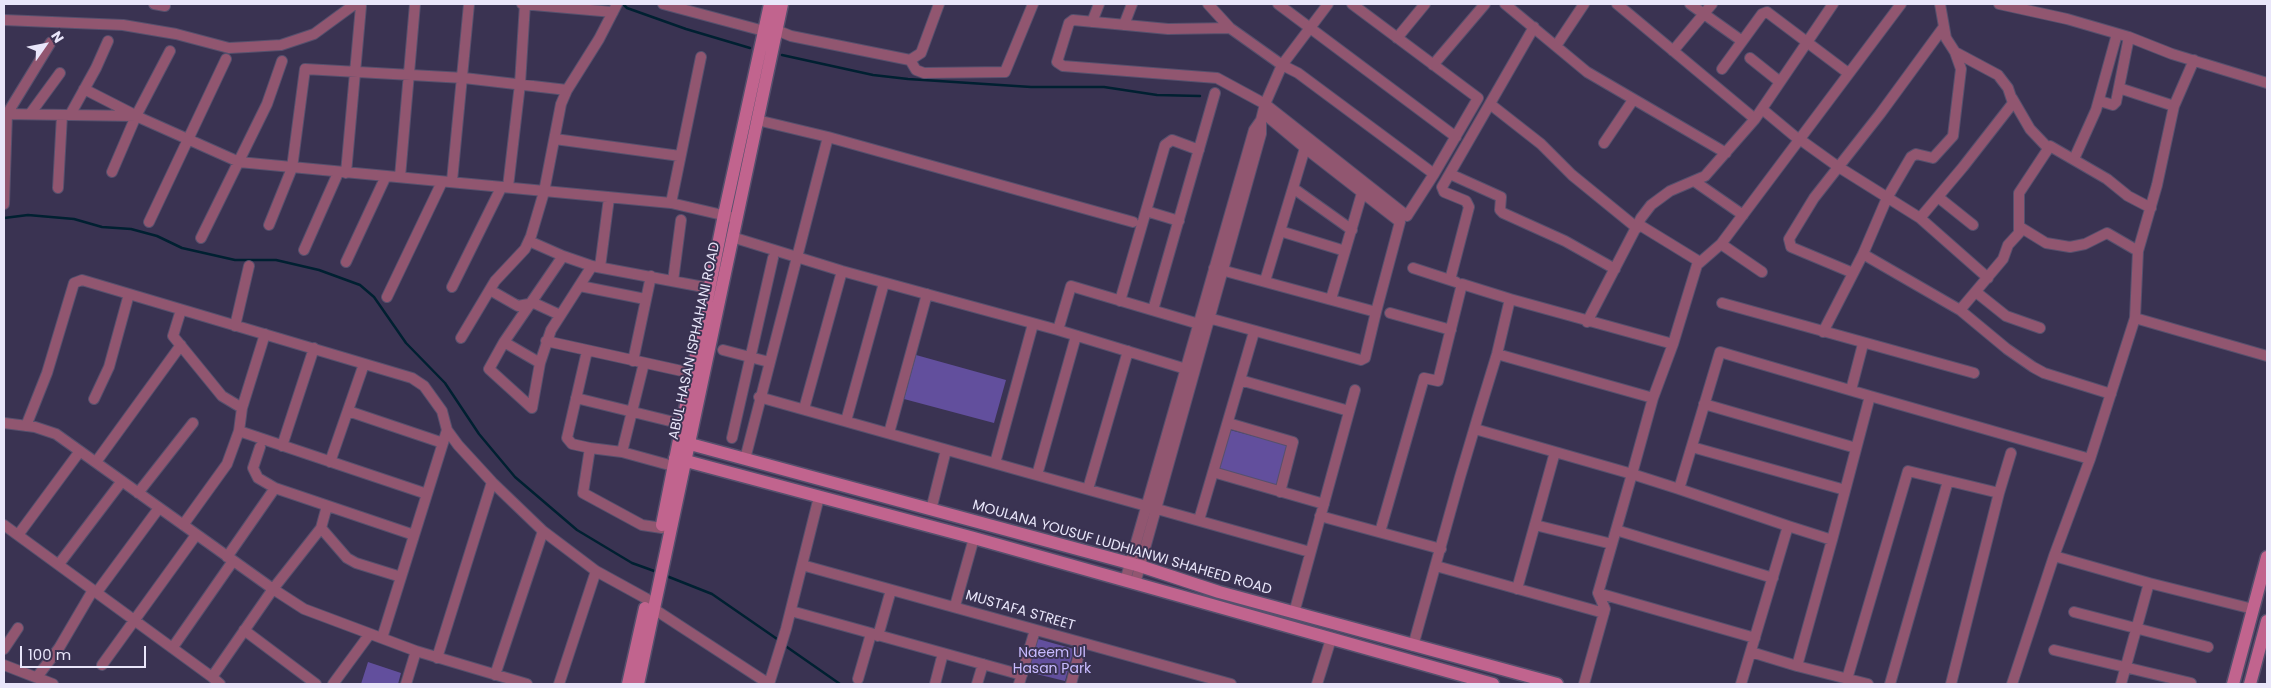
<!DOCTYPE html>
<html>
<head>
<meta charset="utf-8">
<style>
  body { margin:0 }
  #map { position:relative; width:2271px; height:688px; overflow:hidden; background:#3a3352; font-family:Poppins,sans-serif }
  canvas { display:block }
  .frame { position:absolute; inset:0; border:5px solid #e9e6fa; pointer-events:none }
  .north { position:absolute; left:20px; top:20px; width:50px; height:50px; -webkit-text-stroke:4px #3a3352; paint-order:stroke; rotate:57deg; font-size:14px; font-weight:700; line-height:20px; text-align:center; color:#e9e6fa }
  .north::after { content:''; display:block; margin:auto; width:18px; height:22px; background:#e9e6fa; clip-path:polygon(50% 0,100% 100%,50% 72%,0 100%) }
  .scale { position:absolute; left:20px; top:646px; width:126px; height:22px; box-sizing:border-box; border:2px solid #e9e6fa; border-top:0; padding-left:6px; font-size:15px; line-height:18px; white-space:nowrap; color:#e9e6fa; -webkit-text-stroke:4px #3a3352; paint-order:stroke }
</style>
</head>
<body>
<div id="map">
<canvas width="2271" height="688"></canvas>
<div class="frame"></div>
<div class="north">N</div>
<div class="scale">100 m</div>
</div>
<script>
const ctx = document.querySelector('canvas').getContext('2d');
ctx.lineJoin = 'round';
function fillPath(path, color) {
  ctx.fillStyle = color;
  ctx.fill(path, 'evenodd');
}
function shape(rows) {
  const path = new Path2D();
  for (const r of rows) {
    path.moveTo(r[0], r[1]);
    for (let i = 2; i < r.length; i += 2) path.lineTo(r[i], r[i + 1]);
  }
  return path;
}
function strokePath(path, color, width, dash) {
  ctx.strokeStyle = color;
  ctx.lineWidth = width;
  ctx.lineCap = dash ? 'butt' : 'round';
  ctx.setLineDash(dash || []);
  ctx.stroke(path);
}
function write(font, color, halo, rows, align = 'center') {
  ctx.font = font + ' Poppins,sans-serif';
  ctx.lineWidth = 4;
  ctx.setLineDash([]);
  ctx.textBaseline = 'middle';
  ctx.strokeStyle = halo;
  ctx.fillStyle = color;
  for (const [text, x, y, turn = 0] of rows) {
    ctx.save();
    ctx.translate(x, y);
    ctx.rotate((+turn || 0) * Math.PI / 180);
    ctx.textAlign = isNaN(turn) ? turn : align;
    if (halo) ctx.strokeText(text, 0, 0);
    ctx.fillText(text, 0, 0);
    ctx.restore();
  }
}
fillPath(shape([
  [916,355,1006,380,994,423,904,399],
  [1230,430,1288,445,1277,487,1219,471],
  [1038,639,1074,649,1065,681,1028,672],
  [368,662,401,673,398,684,361,684]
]), '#624f9d');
strokePath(shape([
  [623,4,627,8,686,29,750,48],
  [782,55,873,75,908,79,1031,87,1104,87,1157,95,1200,96],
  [4,218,28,215,74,219,102,227,131,229,157,236,182,248,235,260,276,260,319,270,360,285,374,297,406,343,445,383,479,434,515,477,577,530,632,563,657,572],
  [664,575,712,594,780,641],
  [784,645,840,684]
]), '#002031', 2.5);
const street = shape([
  [154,4,165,6],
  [522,4,613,12],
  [663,4,764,31],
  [1208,4,1230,28,1282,65,1298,73,1434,174],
  [1278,4,1456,137],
  [1505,4,1587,72,1726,153],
  [1617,4,1755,119],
  [1690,4,1742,41],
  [1999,4,2067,19,2129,37,2172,54,2267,83],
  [4,20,123,25,176,34,229,48,248,47,281,45,314,34,355,4],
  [1092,22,1099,4],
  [1124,25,1132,4],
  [1230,28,1168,29,1073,20,1069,23,1057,62,1063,66,1217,78,1265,104,1407,216,1434,174,1478,98,1352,4],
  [776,30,791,36,910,60,921,53,939,4],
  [1397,38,1425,4],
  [1556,46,1584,4],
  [1673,51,1712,4],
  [1750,58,1780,82],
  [910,60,916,70,924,73,1005,72,1033,4],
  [1433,65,1485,4],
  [1722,69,1762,14,1767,12,1848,73],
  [2119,88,2174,106],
  [84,89,135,115],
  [2012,98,2030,129,2048,148],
  [2100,101,2113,105,2116,102,2129,37],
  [1490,104,1541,144,1572,175,1637,228],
  [1762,109,1798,139],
  [1263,113,1305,148],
  [4,114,136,116,239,162,671,203,731,217],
  [30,114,60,73],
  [70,115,96,68,108,41],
  [757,120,828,137,1133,222],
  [1798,138,1837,166,1920,218,1988,278],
  [555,139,680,156],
  [1604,143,1633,100],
  [2074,159,2096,110,2117,34],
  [112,172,136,116,170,51],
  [346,173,361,6],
  [1450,174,1501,197,1500,210,1503,213,1565,241,1615,269],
  [400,177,415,4],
  [452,181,469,4],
  [1694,181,1743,215],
  [508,187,520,84,525,4],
  [58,188,62,115],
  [1293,188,1352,230],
  [1938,197,1973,225],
  [671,203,701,57],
  [4,204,7,114,51,42],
  [1146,211,1179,221],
  [1920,218,1963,167,2013,103,2008,88,1998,75,1955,52],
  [149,222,226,59],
  [1638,224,1700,262],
  [269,225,292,168,305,69,464,78,567,90],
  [2020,227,2046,243,2070,247,2085,244,2107,233,2138,251],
  [1280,231,1345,251],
  [732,237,842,271,1058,330,1186,369],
  [201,238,267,104,282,61],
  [529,241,563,256],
  [1721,244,1762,272],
  [304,250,338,173],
  [1863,254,1960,310,2007,349,2033,367,2044,373,2111,394],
  [346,262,386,176],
  [600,267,609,198],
  [1214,268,1376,312,1400,222,1305,148,1265,281],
  [1413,268,1456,282],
  [1853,273,1791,247,1789,239,1814,198,1880,114,1943,28],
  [1450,280,1469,207,1466,201,1444,192,1442,187,1534,27],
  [673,281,681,220],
  [580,286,645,299],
  [452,287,501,188],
  [490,290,518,306,534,303,560,315],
  [1976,292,2006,316,2040,328],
  [387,297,442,182],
  [1331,299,1362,193],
  [1120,301,1165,145,1172,140,1199,150],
  [1722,303,1974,373],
  [181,310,173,336,222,396,242,408],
  [1153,310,1215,93],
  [1960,310,2003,259,2008,245,2019,233,2019,193,2050,146,2107,179,2128,196,2151,208],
  [1390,313,1451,330],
  [1205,317,1361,360,1365,358,1376,312],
  [2135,318,2138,251,2157,185,2174,106,2194,60],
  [1587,322,1641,218,1651,205,1670,191,1705,176,1755,119,1833,4],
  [235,326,249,266],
  [1058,330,1071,286,1199,324],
  [1823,332,1863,254,1887,198,1911,157,1916,154,1933,158,1953,136,1961,69,1955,52,1946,38,1940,4],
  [461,338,495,281,525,249,531,236,544,192,561,104,567,90,599,39,617,4],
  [546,341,691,373],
  [504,342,489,369,532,408,540,363,551,330,592,266,709,288],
  [1673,344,1697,265,1721,244,1901,4],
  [723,350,769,362],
  [587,351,567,438,572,444,590,448],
  [1497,354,1653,398],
  [633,361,651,276],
  [540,363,504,342,563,256,592,266],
  [1240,380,1349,411],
  [1851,390,1863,344],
  [1870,396,2090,459,2054,556,2149,583],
  [759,397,1310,552],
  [576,398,682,424],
  [94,399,109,367,129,294],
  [1704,404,1856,448],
  [804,409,842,271],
  [348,411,443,443],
  [846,421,884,283],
  [4,423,35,427,56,434,273,589,304,609,416,651,527,684],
  [1228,423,1293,442,1280,492],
  [26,426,47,373,74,283,82,280,412,378,424,386,442,411,447,430,458,445,492,482,543,531,596,571,647,599],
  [239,431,427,494],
  [889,433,927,294],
  [732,438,773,258],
  [282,446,314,348],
  [260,447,253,468,258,478,275,488,414,535],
  [1692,447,1845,490],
  [622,452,644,363],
  [745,459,828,137],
  [2090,459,2135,318,2267,356],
  [96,462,181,345],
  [330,462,364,364],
  [995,463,1033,324],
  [1213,472,1324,504],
  [1037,475,1076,336],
  [1088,489,1128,351],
  [1679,489,1788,526],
  [138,493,193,423],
  [327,506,321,528,347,558,356,563,401,577],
  [931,510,946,450],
  [1320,516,1441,549],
  [1199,520,1254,332],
  [4,525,212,677],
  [183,525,227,464,239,431,242,408,265,334],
  [1535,525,1612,544],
  [662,528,642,525,583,493,590,448,622,452,673,466],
  [1616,530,1773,578],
  [1380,532,1424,378,1438,381,1462,284,1510,299],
  [18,535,80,451],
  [227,557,275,488],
  [59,564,122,481],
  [802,565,1231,684],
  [1436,566,1604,613],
  [1125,581,1254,130,1261,120],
  [1135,584,1261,134,1261,120,1265,104,1282,65,1328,4],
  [1517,589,1555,452],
  [97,592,159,508],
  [1598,593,1755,638],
  [955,606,974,538],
  [654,609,769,684],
  [791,611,1022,675],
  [2074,612,2208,647],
  [1294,613,1355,390],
  [244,630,316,684],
  [878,636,891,590],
  [382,638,447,430],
  [1413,646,1460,477,1479,413,1497,354,1510,299,1673,344,1653,398,1632,474,1475,429],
  [173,647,233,561],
  [4,649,18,628],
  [2054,650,2191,683],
  [1751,652,1797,666,1832,540],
  [437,658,492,482],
  [4,665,53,684],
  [102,665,196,535],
  [1797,666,1868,684],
  [495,675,543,531],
  [37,677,59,648,93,590],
  [858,679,871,634],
  [1847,679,1908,471,1999,493],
  [220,684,212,677,273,589,321,528],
  [333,684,369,635],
  [406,684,416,651],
  [559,684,596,571],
  [769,684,786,629,819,497],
  [935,684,943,653],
  [977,684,983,664],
  [1019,684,1035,630],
  [1071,684,1082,643],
  [1317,684,1331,639],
  [1584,684,1605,609,1598,593,1632,474,1679,489,1720,352,1870,396,1832,540,1788,526,1741,684],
  [1890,684,1948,481],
  [1951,684,1999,493,2011,453],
  [2012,684,2054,556],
  [2121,684,2149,583,2253,609]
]);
const secondary = shape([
  [679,441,1140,566,1219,592,1557,684],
  [675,458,974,538,1493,684],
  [662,525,724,215,770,4],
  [628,684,645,608],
  [638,684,782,4],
  [2233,684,2267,557],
  [2250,684,2267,621]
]);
strokePath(street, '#56506d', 12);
strokePath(secondary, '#56506d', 15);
strokePath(street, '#915670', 10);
strokePath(secondary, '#c1648e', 12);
write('14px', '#e9e6fa', '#3a3352', [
  ["ABUL HASAN ISPHAHANI ROAD",695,341,-78],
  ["MOULANA YOUSUF LUDHIANWI SHAHEED ROAD",1122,548,16],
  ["MUSTAFA STREET",1020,611,16]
]);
write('14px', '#c8bbff', '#3a3352', [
  ["Naeem Ul",1052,653],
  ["Hasan Park",1052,669]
]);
</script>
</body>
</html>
